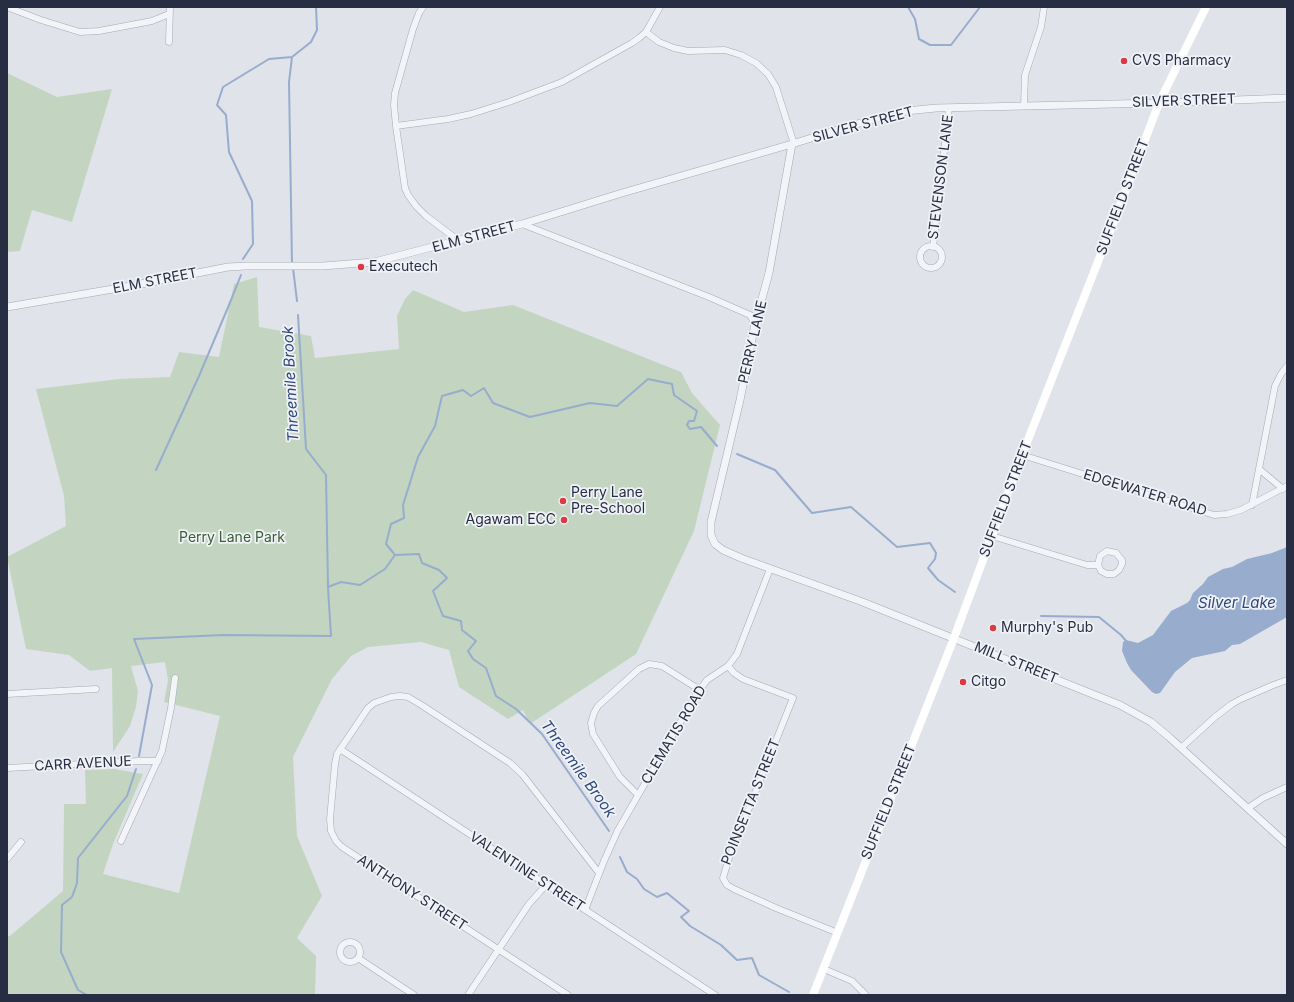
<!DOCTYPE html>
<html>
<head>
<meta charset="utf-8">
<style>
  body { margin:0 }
  #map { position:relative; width:1294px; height:1002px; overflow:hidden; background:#e0e3ea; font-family:Inter,sans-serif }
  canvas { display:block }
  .frame { position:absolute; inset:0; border:8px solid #272e43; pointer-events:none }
</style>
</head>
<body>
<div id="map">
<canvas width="1294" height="1002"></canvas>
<div class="frame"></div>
</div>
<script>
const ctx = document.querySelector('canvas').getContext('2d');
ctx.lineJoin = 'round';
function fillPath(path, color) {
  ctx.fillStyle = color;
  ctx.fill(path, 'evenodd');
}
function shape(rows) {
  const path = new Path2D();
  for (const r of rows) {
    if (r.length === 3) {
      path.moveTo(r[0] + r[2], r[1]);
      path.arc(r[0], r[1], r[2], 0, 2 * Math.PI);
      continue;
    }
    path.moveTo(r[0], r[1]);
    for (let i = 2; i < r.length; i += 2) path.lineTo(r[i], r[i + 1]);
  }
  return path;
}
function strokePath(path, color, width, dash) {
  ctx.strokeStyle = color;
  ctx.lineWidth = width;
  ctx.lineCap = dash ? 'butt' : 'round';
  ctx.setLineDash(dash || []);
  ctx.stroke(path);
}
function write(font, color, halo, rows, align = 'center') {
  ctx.font = font + ' Inter,sans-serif';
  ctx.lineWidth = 3.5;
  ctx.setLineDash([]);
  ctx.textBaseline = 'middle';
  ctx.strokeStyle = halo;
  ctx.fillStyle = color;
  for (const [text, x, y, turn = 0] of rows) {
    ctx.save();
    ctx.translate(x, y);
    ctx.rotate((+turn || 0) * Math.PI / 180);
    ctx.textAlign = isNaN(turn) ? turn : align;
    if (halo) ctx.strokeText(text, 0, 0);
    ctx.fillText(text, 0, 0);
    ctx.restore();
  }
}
fillPath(shape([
  [7,73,57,97,112,89,72,222,32,210,20,251,7,252],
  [257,277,259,327,311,336,315,358,399,349,397,316,405,299,413,290,464,312,513,305,681,372,692,393,720,425,694,531,636,654,530,724,523,710,508,719,459,687,449,650,421,642,368,647,351,656,332,679,293,757,297,836,322,896,297,938,316,956,315,995,7,995,7,937,11,935,63,891,64,804,86,804,85,770,114,769,143,774,113,844,103,874,179,893,220,716,164,702,168,680,165,662,131,666,138,691,136,707,130,726,113,752,112,668,90,671,69,655,26,649,7,557,66,526,64,496,36,389,119,379,170,377,179,352,219,357,234,284]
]), '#c3d5c0');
fillPath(shape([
  [1287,547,1287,617,1240,644,1232,645,1225,651,1192,658,1175,672,1160,693,1156,694,1152,692,1131,670,1127,663,1122,651,1123,642,1126,640,1138,643,1153,635,1171,611,1187,603,1190,600,1193,593,1203,584,1208,577,1223,569,1232,567,1247,559,1272,553]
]), '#98accd');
strokePath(shape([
  [908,7,915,19,919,39,930,45,951,45,980,7],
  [243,259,253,244,252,201,229,152,226,115,217,105,223,87,269,59,292,57],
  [292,264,289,82,292,57,311,42,317,30,316,7],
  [293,268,297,301],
  [298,315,306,449,326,475,328,587,341,582,360,585,385,569,395,555,419,554,422,563,439,570,447,578,433,591,443,616,461,621,462,630,476,641,468,651,473,659,486,668,496,696,516,709,542,734,609,831],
  [737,454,775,470,812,513,851,507,897,547,930,543,936,553,935,559,928,568,938,580,955,592],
  [156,470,199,376,229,305,241,275],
  [395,555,386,544,391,524,404,518,403,505,418,457,435,426,442,396,463,390,471,396,484,388,493,403,530,417,590,403,617,406,648,379,672,384,674,395,697,411,694,421,689,421,687,425,690,429,701,427,717,446],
  [1041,616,1099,617,1121,635,1127,642],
  [139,756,152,685,134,639,223,635,331,636,328,588],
  [620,857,627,872,637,879,644,889,657,897,667,893,689,911,681,917,690,926,721,945,737,960,752,958,759,975,789,992],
  [87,995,78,990,61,952,62,905,72,897,77,883,78,858,127,796,136,769]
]), '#98accd', 2);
const minor = shape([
  [7,7,41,20,80,32,99,31,152,21,169,14],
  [423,7,419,13,413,29,395,93,394,105,396,126,405,188,408,195,416,206,426,216,459,241],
  [646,32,659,42,674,48,688,51,725,50,741,55,756,63,768,74,776,87,794,144],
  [169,42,170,7],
  [1024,106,1025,75,1041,27,1044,7],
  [396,126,448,119,471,114,509,102,562,82,632,43,639,38,646,32,660,7],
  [522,224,709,297,750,315,755,324],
  [931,257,11],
  [933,247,949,108],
  [1022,455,1214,515,1227,514,1241,510,1287,486],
  [1259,469,1283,489],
  [1252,505,1275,386,1281,374,1287,366],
  [992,536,1087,565,1098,565,1101,571,1107,574,1114,574,1119,570,1122,564,1122,560,1116,553,1107,551,1100,556,1098,565],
  [728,666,734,673,743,679,793,698,729,858,723,878,727,885,734,889,776,908,838,933],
  [7,694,96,689],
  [1181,748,1215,717,1232,704,1241,699,1271,686,1287,680],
  [340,749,715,995],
  [7,768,139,761,158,761],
  [638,795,620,777,593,734,591,723,594,713,598,706,639,669,649,664,662,666,700,690],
  [1248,808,1263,798,1287,787],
  [121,841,162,751,171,708,175,678],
  [7,859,21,842],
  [585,910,604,861,618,830,696,695,707,680,728,666,737,654,770,569],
  [350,952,10],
  [358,958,414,995],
  [824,969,852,981,866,995],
  [468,995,529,904,546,885],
  [568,995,342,847,336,841,331,831,330,819,335,764,337,754,368,708,374,703,391,697,400,696,408,697,423,706,510,763,522,774,599,873]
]);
const tertiary = shape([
  [792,144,769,273,755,324,740,400,711,522,711,535,715,544,723,550,741,558,860,601,1120,705,1151,722,1169,737,1287,844],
  [7,307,131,286,228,267,246,266,323,266,374,262,522,224,622,193,792,144,870,120,906,111,936,108,1159,103,1287,98]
]);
strokePath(minor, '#a5a9b5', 7);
strokePath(tertiary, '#a5a9b5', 8);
strokePath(minor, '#f3f4f8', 6);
strokePath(tertiary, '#f3f4f8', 7);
strokePath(shape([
  [813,995,954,638,1022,455,1114,221,1159,103,1206,7]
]), '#fff', 8);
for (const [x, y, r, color] of [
  [1124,61,4,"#da3a42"],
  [361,267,4,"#da3a42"],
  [563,501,4,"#da3a42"],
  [564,520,4,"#da3a42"],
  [993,628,4,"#da3a42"],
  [963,682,4,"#da3a42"]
]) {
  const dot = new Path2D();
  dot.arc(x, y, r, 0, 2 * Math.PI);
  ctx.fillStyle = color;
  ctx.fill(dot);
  strokePath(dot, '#f0f2f7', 1.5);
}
write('14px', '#272e43', '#f0f2f7', [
  ["CVS Pharmacy",1132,61],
  ["Executech",369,267],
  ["Perry Lane",571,493],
  ["Pre-School",571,509],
  ["Agawam ECC",556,520,"right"],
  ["Murphy's Pub",1001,628],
  ["Citgo",971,682]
], 'left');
write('14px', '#272e43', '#f0f2f7', [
  ["SILVER STREET",1184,101,-2],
  ["SILVER STREET",863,125,-15],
  ["STEVENSON LANE",941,177,-83],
  ["SUFFIELD STREET",1123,197,-69],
  ["ELM STREET",474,237,-15],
  ["ELM STREET",155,281,-11],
  ["PERRY LANE",753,342,-77],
  ["EDGEWATER ROAD",1145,493,17],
  ["SUFFIELD STREET",1006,499,-69],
  ["MILL STREET",1016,663,22],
  ["CLEMATIS ROAD",674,735,-59],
  ["CARR AVENUE",83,764,-3],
  ["POINSETTA STREET",751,802,-68],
  ["SUFFIELD STREET",889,802,-68],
  ["VALENTINE STREET",527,872,33],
  ["ANTHONY STREET",412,893,33]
]);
write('14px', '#376033', '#f0f2f7', [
  ["Perry Lane Park",232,538]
]);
write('italic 15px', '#2d487b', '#f0f2f7', [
  ["Threemile Brook",291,384,-93],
  ["Silver Lake",1237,603],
  ["Threemile Brook",578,769,54]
]);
</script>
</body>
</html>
